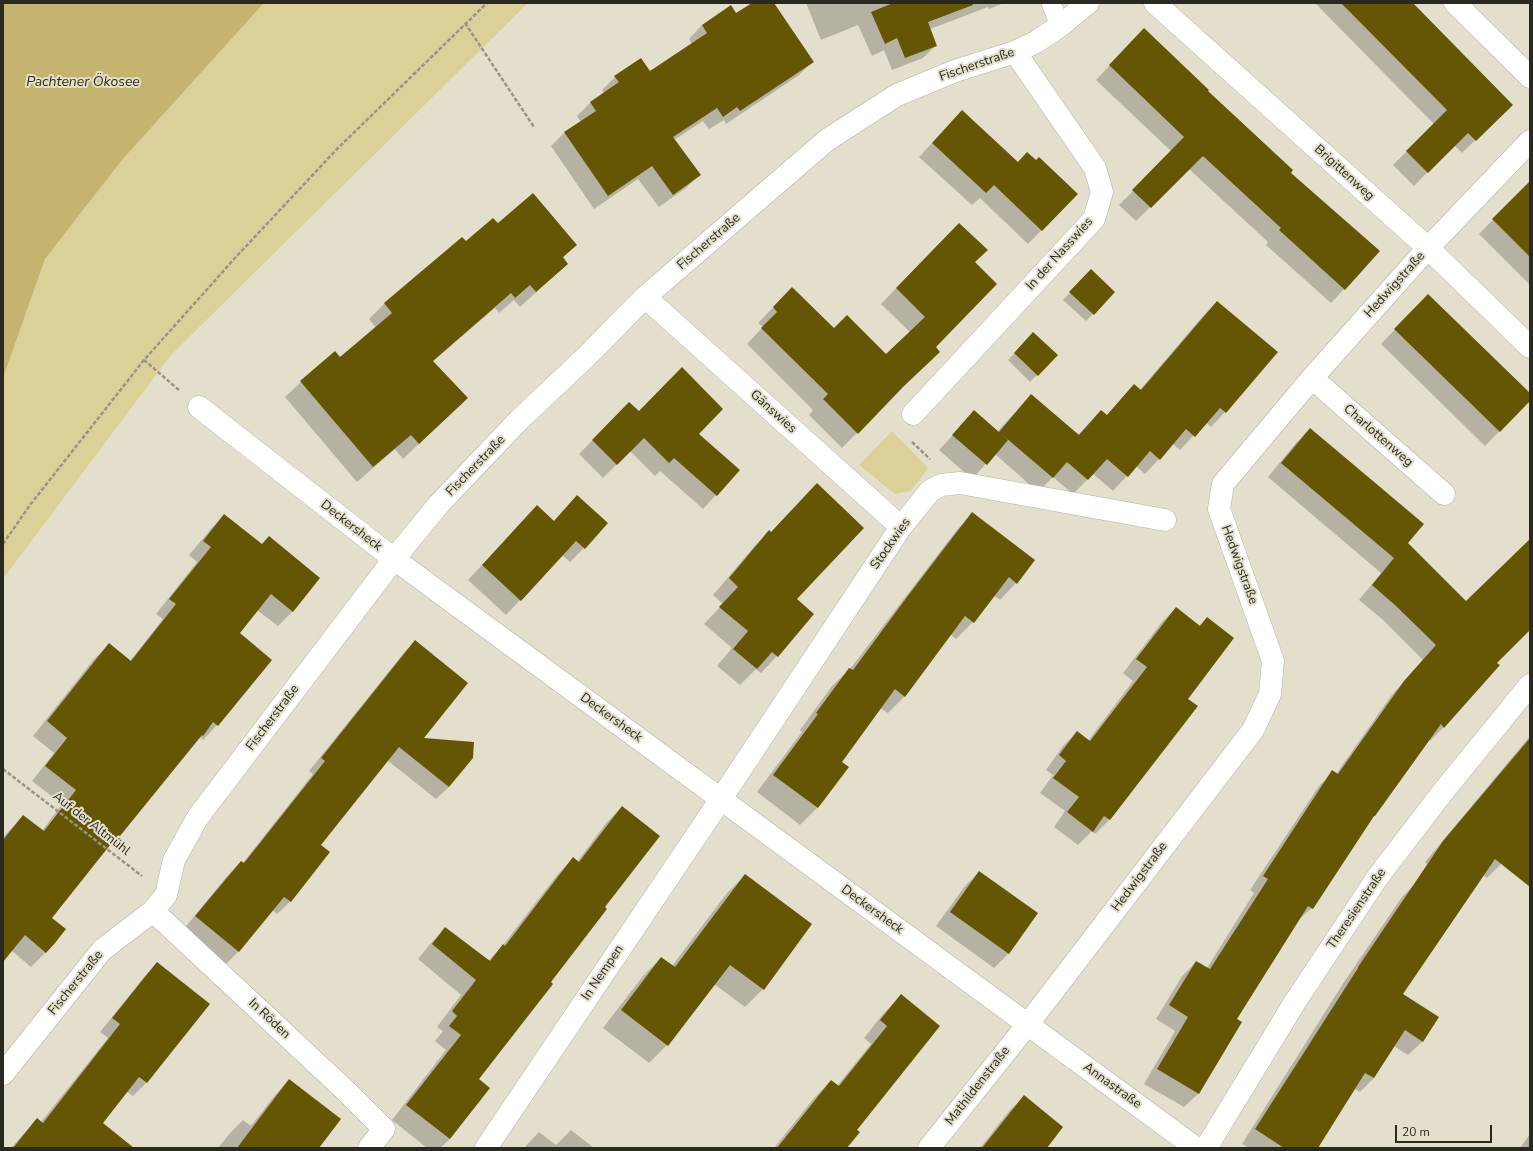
<!DOCTYPE html>
<html>
<head>
<meta charset="utf-8">
<style>
  body { margin:0 }
  #map { position:relative; width:1533px; height:1151px; overflow:hidden; background:#e4dfcc; font-family:"Nunito Sans",sans-serif }
  canvas { display:block }
  .frame { position:absolute; inset:0; border:4px solid #2a2921; pointer-events:none }
  .scale { position:absolute; left:1395px; top:1125px; width:97px; height:18px; box-sizing:border-box; border:2px solid #2a2921; border-top:0; padding-left:5px; font-size:12px; line-height:14px; white-space:nowrap; color:#2a2921; -webkit-text-stroke:3px #e4dfcc; paint-order:stroke }
</style>
</head>
<body>
<div id="map">
<canvas width="1533" height="1151"></canvas>
<div class="frame"></div>
<div class="scale">20 m</div>
</div>
<script>
const ctx = document.querySelector('canvas').getContext('2d');
ctx.lineJoin = 'round';
function fillPath(path, color) {
  ctx.fillStyle = color;
  ctx.fill(path, 'evenodd');
}
function shape(rows) {
  const path = new Path2D();
  for (const r of rows) {
    path.moveTo(r[0], r[1]);
    for (let i = 2; i < r.length; i += 2) path.lineTo(r[i], r[i + 1]);
  }
  return path;
}
function strokePath(path, color, width, dash) {
  ctx.strokeStyle = color;
  ctx.lineWidth = width;
  ctx.lineCap = dash ? 'butt' : 'round';
  ctx.setLineDash(dash || []);
  ctx.stroke(path);
}
function write(font, color, halo, rows, align = 'center') {
  ctx.font = font + ' "Nunito Sans",sans-serif';
  ctx.lineWidth = 4;
  ctx.setLineDash([]);
  ctx.textBaseline = 'middle';
  ctx.strokeStyle = halo;
  ctx.fillStyle = color;
  for (const [text, x, y, turn = 0] of rows) {
    ctx.save();
    ctx.translate(x, y);
    ctx.rotate((+turn || 0) * Math.PI / 180);
    ctx.textAlign = isNaN(turn) ? turn : align;
    if (halo) ctx.strokeText(text, 0, 0);
    ctx.fillText(text, 0, 0);
    ctx.restore();
  }
}
fillPath(shape([
  [264,3,528,3,171,355,3,579,3,378,45,259,122,160],
  [892,431,928,468,911,491,895,494,859,465]
]), '#dcd099');
fillPath(shape([
  [3,3,264,3,122,160,45,259,3,378]
]), '#c4b46f');
fillPath(shape([
  [753,3,773,3,812,62,799,75,726,124,724,120,709,129,703,121,674,140,699,175,686,188,659,207,638,179,594,209,551,146,565,132,581,122,577,116,590,103,604,93,602,90,615,77,649,73,692,44,689,39,702,25,736,14],
  [806,3,1004,3,989,9,988,7,930,29,936,45,923,58,892,70,884,50,872,56,858,25,821,40],
  [1315,3,1412,3,1498,118,1462,153,1454,145,1414,186,1393,165,1434,124],
  [1131,43,1206,91,1289,173,1344,289,1331,303,1266,245,1268,242,1189,169,1136,221,1119,205,1172,152,1096,80],
  [949,125,1018,163,1077,194,1028,244,980,198,972,205,919,157],
  [1530,182,1530,285,1479,234],
  [498,225,575,245,562,258,567,264,520,307,514,300,499,313,495,308,432,362,467,398,403,459,395,449,357,482,285,397,301,382,340,358,376,328,369,319,384,304,462,238,466,242],
  [944,239,974,263,934,347,895,394,842,448,809,415,813,410,747,344,763,327,758,323,792,288,834,330,886,355,910,332,881,304],
  [1084,278,1114,292,1086,321,1063,300],
  [1428,295,1530,395,1530,400,1485,446,1381,344],
  [1217,302,1276,353,1225,412,1211,427,1206,422,1180,450,1173,444,1145,474,1136,466,1113,491,1093,474,1073,494,1053,477,1038,492,995,454,972,479,939,450,974,412,997,432,1031,395,1078,435,1101,411,1106,416,1134,386,1139,391,1203,316],
  [1033,334,1057,355,1030,382,1008,360],
  [629,403,639,412,697,434,716,495,703,509,660,471,655,476,630,451,603,478,579,454],
  [1310,429,1407,543,1466,603,1530,540,1530,629,1496,663,1444,727,1430,741,1428,739,1374,816,1369,821,1312,908,1297,921,1235,1019,1240,1022,1198,1094,1184,1107,1144,1084,1175,1031,1156,1019,1182,976,1196,962,1207,968,1254,893,1250,890,1319,786,1333,772,1336,774,1391,696,1423,660,1382,619,1359,600,1381,573,1268,477,1296,443],
  [563,511,584,548,570,562,562,555,506,615,468,580,523,521,553,522],
  [972,514,1016,583,1000,600,993,595,973,622,956,639,950,634,905,696,888,713,880,708,841,762,847,767,817,808,800,825,757,792,802,732,800,730,832,686,850,669,956,531],
  [224,515,261,545,319,578,292,612,278,626,257,610,238,633,271,660,217,725,203,740,200,737,193,744,119,836,105,850,51,918,46,952,31,967,11,950,3,958,3,837,23,816,42,831,62,804,32,781,54,753,33,736,94,659,109,645,130,661,163,619,156,614,197,562,189,555,210,530],
  [769,532,795,600,777,656,761,673,756,669,740,685,717,666,732,648,704,624,723,604,713,595,753,548],
  [1176,608,1199,626,1207,618,1187,699,1109,820,1095,834,1092,831,1078,845,1054,827,1065,811,1040,793,1053,775,1046,770,1063,746,1077,732,1088,741,1133,681,1123,673,1162,622],
  [415,641,422,738,449,787,436,799,387,760,320,845,329,852,290,902,277,914,272,910,239,951,226,964,183,930,228,875,241,862,242,864,313,774,309,771,403,654],
  [1530,736,1530,829,1501,864,1487,878,1483,875,1465,895,1425,862],
  [622,807,549,982,478,1079,450,1139,440,1148,427,1148,392,1120,446,1050,435,1041,443,1031,437,1027,461,995,418,959,430,944,445,929,488,961,500,949,558,874,573,859,577,862,607,822],
  [979,872,1037,914,1008,954,994,968,936,926,965,886],
  [745,875,763,989,745,1007,714,984,667,1045,649,1063,603,1028,643,976,661,958,672,966,727,893],
  [1416,883,1402,994,1422,1042,1408,1055,1394,1046,1374,1078,1360,1092,1354,1088,1316,1148,1249,1148,1242,1144,1344,982,1402,897],
  [157,963,208,1004,146,1083,133,1096,126,1091,101,1123,102,1148,11,1148,37,1119,41,1122,108,1038,100,1032,144,977],
  [901,996,846,1148,774,1148,814,1098,831,1081,837,1086,871,1044,864,1038,884,1013],
  [289,1080,318,1148,218,1148,230,1133,243,1120,251,1126,276,1094],
  [1024,1097,1045,1148,980,1148,1010,1110],
  [571,1130,594,1148,524,1148,539,1132,556,1145],
  [1530,1134,1530,1148,1520,1148]
]), '#0003');
fillPath(shape([
  [752,3,774,3,814,62,740,111,737,107,723,117,717,108,673,137,701,175,673,195,652,166,608,196,564,132,596,111,590,102,619,82,614,76,641,58,650,71,707,33,702,25,731,5,736,13],
  [893,3,973,3,973,5,928,22,937,46,905,58,897,38,885,44,871,12],
  [1341,3,1413,3,1513,105,1476,141,1468,133,1428,173,1406,151,1447,110],
  [1144,28,1209,90,1208,91,1293,170,1291,173,1380,251,1345,290,1279,230,1281,228,1203,156,1151,208,1132,190,1184,137,1109,65],
  [962,110,1018,162,1027,152,1036,160,1039,157,1078,194,1042,231,994,185,986,193,932,143],
  [1530,181,1530,257,1492,219],
  [533,193,577,245,563,257,568,264,536,292,530,285,515,298,511,293,433,361,468,398,419,444,411,435,373,467,300,381,335,351,340,357,392,313,384,303,462,237,466,241,493,218,498,223],
  [959,223,988,250,975,262,997,284,936,347,940,352,903,387,858,434,823,399,828,394,761,328,777,312,773,307,792,287,834,328,847,315,886,354,925,317,896,288],
  [1091,269,1115,292,1094,315,1069,292],
  [1428,294,1530,393,1530,401,1500,432,1394,329],
  [1217,301,1278,352,1226,413,1220,408,1195,437,1186,429,1160,460,1150,451,1128,477,1107,459,1088,480,1067,462,1053,478,999,432,1031,394,1079,435,1101,410,1107,415,1134,384,1141,390],
  [1033,332,1058,355,1038,376,1014,353],
  [682,367,723,409,699,434,740,470,717,496,674,458,669,463,644,438,617,465,592,440,629,402,639,411],
  [974,410,1008,440,987,465,952,435],
  [1310,428,1424,524,1408,543,1466,601,1530,539,1530,630,1497,663,1500,665,1444,728,1441,724,1375,816,1374,816,1313,909,1308,906,1237,1019,1242,1022,1199,1094,1157,1069,1188,1017,1169,1005,1196,961,1210,969,1268,879,1263,876,1332,770,1338,774,1404,681,1436,645,1396,606,1372,585,1394,558,1281,463],
  [817,483,864,528,797,599,814,614,778,657,772,652,757,669,733,649,748,631,719,607,738,587,729,578,769,530,771,532],
  [577,495,608,523,585,549,576,541,521,601,482,565,537,505,554,521],
  [972,512,1035,560,1017,584,1009,577,974,623,965,616,905,697,895,689,842,762,849,767,818,808,773,775,818,714,816,713,849,668,853,670,907,597],
  [224,514,262,544,269,536,320,578,293,612,271,594,240,633,272,660,218,726,213,722,203,736,202,735,120,836,118,835,52,918,66,929,55,943,46,953,25,935,3,962,3,840,23,815,44,831,76,790,45,766,67,738,47,721,109,643,131,661,176,604,169,599,211,547,203,541],
  [1176,607,1200,626,1207,617,1234,638,1188,699,1198,706,1110,820,1104,816,1093,832,1067,812,1079,797,1053,778,1066,761,1059,755,1077,731,1090,741,1147,667,1136,659],
  [415,640,468,683,424,738,474,742,473,758,449,787,399,747,321,845,330,852,291,902,284,897,239,952,195,916,241,861,244,863,325,761,321,758],
  [1530,738,1530,887,1495,859,1403,994,1439,1017,1423,1042,1405,1030,1374,1078,1365,1073,1318,1148,1284,1148,1255,1129,1358,968,1358,967,1443,841],
  [622,806,660,836,605,907,607,909,551,982,553,984,479,1079,490,1088,450,1139,406,1105,461,1035,449,1026,457,1016,452,1011,476,980,432,944,445,927,490,961,503,944,505,946,573,857,579,862],
  [979,871,1038,913,1009,954,950,912],
  [745,874,812,924,764,990,730,965,668,1046,621,1010,661,957,675,967],
  [157,962,210,1004,147,1083,139,1077,103,1123,134,1148,13,1148,37,1118,43,1123,120,1024,112,1018],
  [901,994,940,1026,857,1130,860,1132,847,1148,777,1148,831,1080,839,1086,887,1026,880,1020],
  [289,1079,341,1119,319,1148,237,1148],
  [1024,1095,1063,1127,1047,1148,982,1148]
]), '#655606');
const service = shape([
  [1051,3,1060,26]
]);
const minor = shape([
  [1155,3,1428,248,1530,347],
  [1455,3,1530,77],
  [645,297,901,527],
  [1312,378,1444,494],
  [199,407,394,559,1196,1148],
  [913,414,1094,219,1102,192,1095,168,1015,52],
  [153,911,345,1090,384,1129,369,1148],
  [3,1074,102,950,153,911,166,895,174,860,198,817,394,559,439,504,519,420,587,356,645,297,827,140,897,95,955,71,1015,52,1036,42,1060,26,1088,3],
  [486,1148,721,799,901,527,930,491,941,485,960,483,1165,520],
  [929,1148,1028,1024,1253,730,1270,694,1273,661,1219,509,1223,484,1312,378,1428,248,1530,141],
  [1206,1148,1295,1002,1377,878,1442,793,1530,685]
]);
strokePath(service, '#b5b19e', 20);
strokePath(minor, '#b5b19e', 23);
strokePath(shape([
  [465,23,534,127],
  [144,360,179,390],
  [912,442,930,459],
  [3,544,30,505,144,360,235,258,337,149,487,3],
  [3,769,142,876]
]), '#979485', 2.5, [4, 2]);
strokePath(service, '#fff', 19);
strokePath(minor, '#fff', 22);
write('13px', '#2a2921', '#e4dfcc', [
  ["Fischerstraße",977,65,-19],
  ["Brigittenweg",1344,173,42],
  ["Fischerstraße",709,242,-41],
  ["In der Nasswies",1060,254,-48],
  ["Hedwigstraße",1395,285,-48],
  ["Gänswies",773,412,42],
  ["Charlottenweg",1378,436,41],
  ["Fischerstraße",476,466,-46],
  ["Deckersheck",351,526,38],
  ["Stockwies",891,544,-55],
  ["Hedwigstraße",1239,565,70],
  ["Fischerstraße",273,718,-53],
  ["Deckersheck",611,718,36],
  ["Auf der Altmühl",91,824,38],
  ["Hedwigstraße",1140,877,-53],
  ["Theresienstraße",1357,909,-56],
  ["Deckersheck",872,910,36],
  ["In Nempen",603,973,-56],
  ["Fischerstraße",76,983,-51],
  ["In Röden",269,1019,43],
  ["Mathildenstraße",978,1086,-52],
  ["Annastraße",1112,1086,36]
]);
write('italic 14px', '#352e0f', '#e4dfcc', [
  ["Pachtener Ökosee",83,83]
]);
</script>
</body>
</html>
